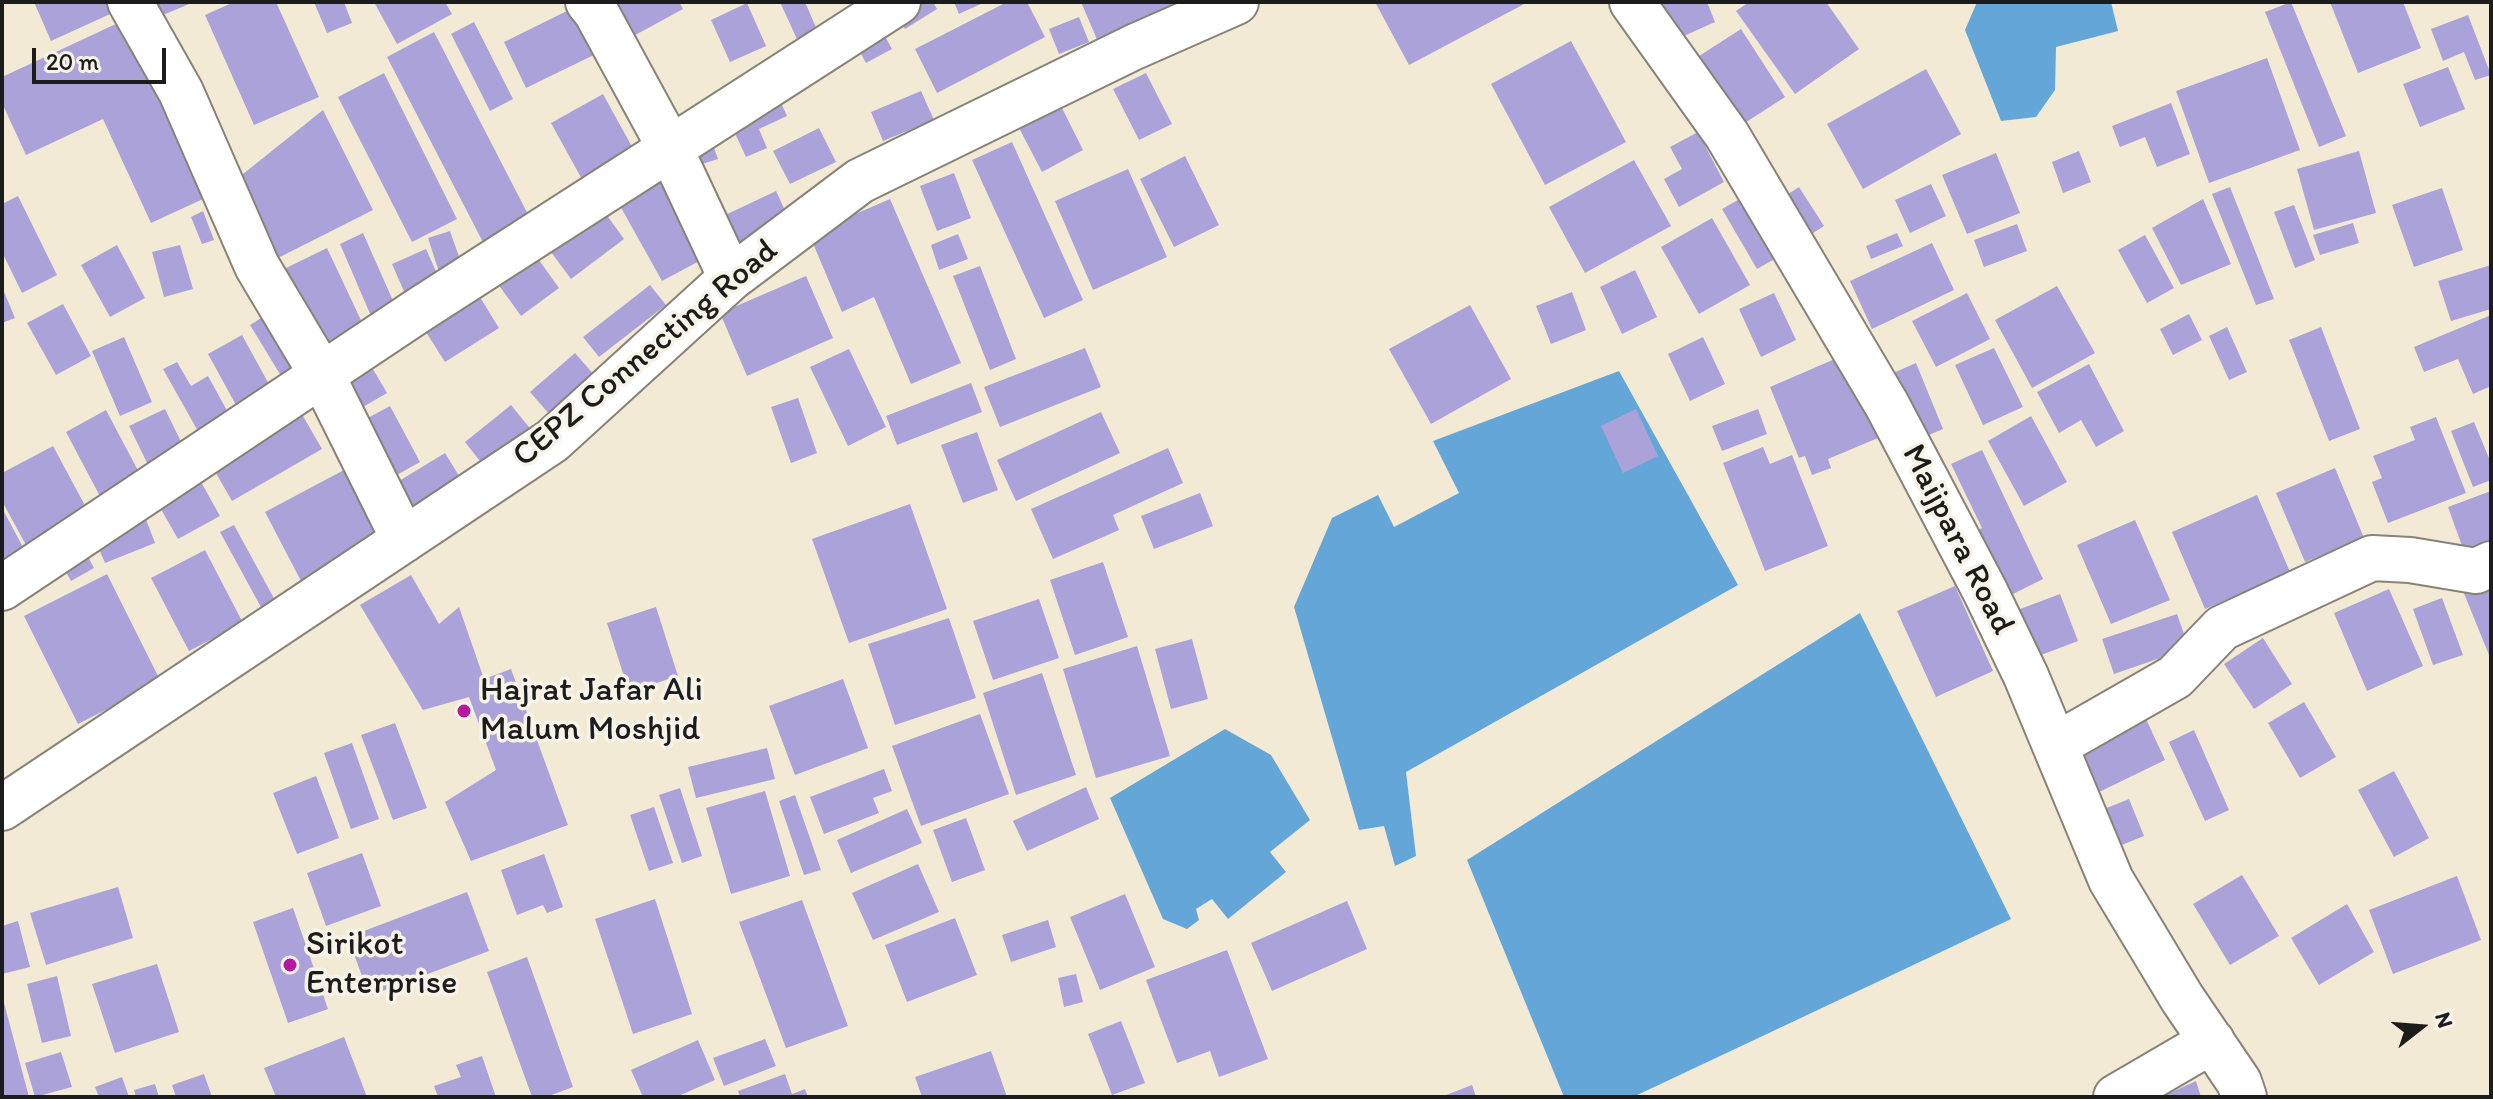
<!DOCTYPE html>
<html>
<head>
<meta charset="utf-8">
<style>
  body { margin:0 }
  #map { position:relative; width:2493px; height:1099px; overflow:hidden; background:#f3ead5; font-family:Itim,sans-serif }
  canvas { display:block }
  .frame { position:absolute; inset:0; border:4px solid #1c1c1c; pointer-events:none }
  .north { position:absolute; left:2381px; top:987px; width:80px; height:80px; -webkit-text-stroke:6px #f7f3e8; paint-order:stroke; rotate:73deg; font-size:22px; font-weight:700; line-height:32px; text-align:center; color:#1c1c1c }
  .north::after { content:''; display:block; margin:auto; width:28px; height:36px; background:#1c1c1c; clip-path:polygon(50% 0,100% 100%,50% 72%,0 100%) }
  .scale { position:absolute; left:32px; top:48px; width:134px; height:36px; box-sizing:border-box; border:4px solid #1c1c1c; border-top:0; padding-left:10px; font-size:24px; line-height:28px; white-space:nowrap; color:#1c1c1c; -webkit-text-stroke:6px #f7f3e8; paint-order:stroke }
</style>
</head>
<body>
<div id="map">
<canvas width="2493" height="1099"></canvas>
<div class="frame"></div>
<div class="north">N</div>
<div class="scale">20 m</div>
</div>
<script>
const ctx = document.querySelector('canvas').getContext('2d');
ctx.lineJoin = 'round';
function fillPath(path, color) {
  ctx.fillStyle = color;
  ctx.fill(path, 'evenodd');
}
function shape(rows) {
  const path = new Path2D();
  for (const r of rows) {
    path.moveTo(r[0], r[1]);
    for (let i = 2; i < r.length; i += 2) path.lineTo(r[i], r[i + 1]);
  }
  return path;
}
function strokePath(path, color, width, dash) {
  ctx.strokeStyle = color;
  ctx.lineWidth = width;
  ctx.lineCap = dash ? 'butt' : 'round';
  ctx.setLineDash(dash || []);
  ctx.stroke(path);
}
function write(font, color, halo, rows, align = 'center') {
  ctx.font = font + ' Itim,sans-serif';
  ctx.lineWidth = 7;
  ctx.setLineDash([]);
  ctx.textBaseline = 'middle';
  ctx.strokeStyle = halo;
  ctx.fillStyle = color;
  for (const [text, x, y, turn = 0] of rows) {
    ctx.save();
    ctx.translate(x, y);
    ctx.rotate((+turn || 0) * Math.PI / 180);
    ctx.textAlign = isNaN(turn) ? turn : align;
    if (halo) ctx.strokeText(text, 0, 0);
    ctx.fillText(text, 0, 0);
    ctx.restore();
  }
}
fillPath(shape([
  [1977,2,2111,2,2118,31,2056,47,2055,90,2036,117,2001,121,1965,30],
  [1619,371,1738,585,1406,772,1416,856,1395,866,1384,826,1359,830,1294,607,1332,518,1378,495,1394,527,1459,493,1433,441],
  [1860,613,2011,919,1633,1097,1564,1097,1467,860],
  [1225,729,1271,755,1310,820,1270,852,1286,872,1228,919,1212,899,1196,909,1199,920,1187,929,1163,919,1110,798]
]), '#65a6d9');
fillPath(shape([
  [34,2,115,2,119,10,51,41],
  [144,2,194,2,151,20],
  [234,2,276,2,319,97,254,125,205,15],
  [314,2,344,2,352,23,327,33],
  [374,2,445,2,452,14,397,44],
  [608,2,679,2,683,9,628,39],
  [780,2,805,2,821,39,801,48],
  [906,2,933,2,937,9,905,29,893,10],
  [954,2,985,2,959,14],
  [1007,2,1027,2,1045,37,937,93,915,49],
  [1081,2,1173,2,1180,18,1102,51],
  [1375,2,1528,2,1409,65],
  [1659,2,1707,2,1715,22,1675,40],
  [1749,2,1826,2,1859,49,1795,94,1736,11],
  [2291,2,2346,136,2319,147,2265,12],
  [2330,2,2403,2,2421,48,2358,73],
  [747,3,766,46,730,62,711,20],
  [577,6,600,52,526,88,504,42],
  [2468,15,2491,75,2475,80,2464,52,2443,61,2431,29],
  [133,16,216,193,151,223,103,119,26,155,2,103,2,77],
  [1079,17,1089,42,1059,54,1049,29],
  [474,22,513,99,490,111,451,34],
  [881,29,892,49,866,63,855,43],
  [1741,29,1785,97,1737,128,1693,60],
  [434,32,533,224,486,248,387,57],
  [1571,41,1626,142,1545,185,1491,84],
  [2267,58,2300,150,2209,183,2176,91],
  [2448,67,2465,109,2420,127,2403,84],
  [1926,69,1961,134,1863,189,1827,124],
  [384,73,457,219,412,242,338,97],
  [1146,73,1172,124,1139,140,1113,89],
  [921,91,934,120,883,141,871,112],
  [776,92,787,116,759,129,767,148,746,157,727,116],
  [603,94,636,154,584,183,551,123],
  [2171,103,2190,154,2157,167,2145,137,2120,147,2112,126],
  [1060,104,1083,150,1042,172,1018,126],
  [323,110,373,210,270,262,233,182],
  [819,128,836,162,790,184,773,151],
  [1698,132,1724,182,1679,207,1664,179,1682,169,1670,147],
  [709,134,718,159,702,164,693,140],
  [1012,142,1083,300,1044,318,972,160],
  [2079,151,2091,182,2063,193,2052,162],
  [2359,151,2376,213,2314,230,2297,169],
  [1996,153,2020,213,1967,234,1942,175],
  [1185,156,1219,225,1174,247,1140,179],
  [1634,160,1671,226,1585,273,1549,207],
  [1128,169,1167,257,1093,290,1055,201],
  [657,171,705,258,662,281,614,195],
  [954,173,971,218,937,231,920,186],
  [1931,184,1946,216,1910,233,1895,200],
  [1799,187,1824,226,1804,239,1779,200],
  [2230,187,2274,299,2256,305,2212,194],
  [2442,188,2463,250,2414,267,2392,205],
  [776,191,789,219,734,246,719,218],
  [18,196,57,275,22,293,2,252,2,204],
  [1745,196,1780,256,1757,269,1722,209],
  [890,199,961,363,911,384,874,297,842,312,809,234],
  [2203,199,2231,264,2181,285,2152,228],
  [2294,205,2315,260,2295,268,2274,212],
  [601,207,624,239,571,279,548,248],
  [203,211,214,240,202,244,191,217],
  [1712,218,1750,285,1699,314,1661,247],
  [2353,223,2359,243,2320,255,2313,235],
  [2017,224,2027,251,1984,267,1974,240],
  [450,231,463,268,440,275,428,238],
  [363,233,398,312,374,323,340,244],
  [1897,233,1903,246,1871,259,1866,246],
  [958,234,968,259,939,270,931,245],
  [2145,235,2174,288,2147,303,2118,250],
  [1932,243,1954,290,1872,329,1850,281],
  [117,245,145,298,110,317,81,265],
  [180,245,193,289,164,297,152,252],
  [327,248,367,333,316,357,276,273],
  [426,249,444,289,410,305,392,264],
  [536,256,559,288,521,316,498,284],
  [2491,265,2491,309,2451,321,2438,281],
  [980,266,1016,359,990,370,953,276],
  [1635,270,1657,317,1622,334,1600,287],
  [806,276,833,338,747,376,720,313],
  [650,285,666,305,599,357,583,337],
  [2057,286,2095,353,2032,388,1995,320],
  [2,287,15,318,2,323],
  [1572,292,1586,330,1551,344,1536,306],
  [1774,293,1796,340,1761,357,1739,309],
  [1967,293,1990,339,1936,367,1912,321],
  [478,294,499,328,445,362,424,329],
  [63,304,91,356,56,375,27,323],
  [1470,305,1511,379,1431,424,1389,349],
  [269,313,305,372,286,384,250,325],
  [2189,314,2202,340,2173,355,2160,329],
  [2491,315,2491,386,2473,394,2458,359,2424,372,2414,347],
  [2227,327,2247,372,2229,380,2209,336],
  [2321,327,2360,429,2329,441,2289,340],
  [242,335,276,397,242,416,208,354],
  [124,337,152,402,120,416,92,351],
  [1703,337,1725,384,1690,401,1668,354],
  [1085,348,1101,387,1000,427,984,387],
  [1994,348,2023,407,1983,425,1955,365],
  [849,349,886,427,848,446,810,367],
  [575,353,602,384,557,423,530,392],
  [1844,355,1878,438,1828,459,1831,468,1812,475,1805,456,1799,458,1770,387],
  [177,362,191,386,208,376,230,416,199,433,163,369],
  [1916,363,1943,429,1917,440,1891,374],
  [370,364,387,393,351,414,334,384],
  [2089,364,2124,431,2096,447,2081,420,2059,433,2037,392],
  [971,383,982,412,897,445,886,416],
  [798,398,817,453,791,463,771,407],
  [511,405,537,437,490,474,465,442],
  [390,406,420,462,386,481,355,425],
  [165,409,187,454,151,471,129,426],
  [299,409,322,449,232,501,209,461],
  [1636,409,1658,456,1623,473,1601,426],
  [1758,409,1767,434,1722,451,1712,426],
  [106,410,143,480,103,502,66,432],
  [1101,412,1120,453,1016,501,997,460],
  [2031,416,2067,482,2024,506,1988,441],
  [2436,417,2466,493,2388,523,2372,482,2382,478,2373,456,2415,440,2410,427],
  [2474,422,2491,463,2491,480,2473,487,2451,431],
  [977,432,998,490,963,503,941,445],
  [53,446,89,513,27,547,2,501,2,473],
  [1763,447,1770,464,1792,455,1828,546,1765,571,1723,463],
  [1168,448,1183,483,1113,515,1119,530,1053,559,1031,509],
  [1982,450,2043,579,2001,600,1970,534,1982,528,1951,464],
  [445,453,466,487,416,519,394,484],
  [2335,468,2364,538,2305,562,2276,493],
  [344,470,380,539,301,581,265,512],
  [196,473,220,516,178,539,154,497],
  [2491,491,2491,545,2465,554,2448,507],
  [1200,493,1213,526,1154,549,1141,516],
  [2257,495,2290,572,2205,609,2172,532],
  [910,504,947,609,849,643,812,539],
  [2,508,31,562,2,578],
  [144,514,155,543,105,563,93,535],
  [2135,520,2170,600,2111,624,2077,545],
  [234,525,276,602,262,609,220,532],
  [83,547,94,568,71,581,59,560],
  [205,550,243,623,189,651,151,578],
  [1103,562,1128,637,1075,655,1050,580],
  [107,574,161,682,78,724,24,616],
  [411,575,439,624,459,607,484,679,511,669,568,825,471,861,445,802,496,770,469,697,423,710,360,605],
  [2491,579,2491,660,2463,591],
  [1955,586,1993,671,1936,697,1897,611],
  [2389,589,2423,666,2367,691,2334,613],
  [2060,594,2078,641,2033,658,2015,611],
  [2442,598,2463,655,2433,665,2413,609],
  [1039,599,1059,658,993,680,973,621],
  [656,607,678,676,629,692,607,623],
  [2177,614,2189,648,2114,674,2102,639],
  [949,618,976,698,895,725,868,644],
  [2263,638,2292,684,2254,709,2224,664],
  [1192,639,1208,699,1171,709,1155,649],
  [1137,646,1170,756,1096,778,1063,669],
  [1042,673,1076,775,1016,795,983,693],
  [843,679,868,748,795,775,769,706],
  [2304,702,2336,757,2300,778,2268,723],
  [2140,706,2165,760,2093,795,2067,742],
  [980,714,1009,794,921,826,892,746],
  [395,723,427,808,393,820,361,735],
  [2194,730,2229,810,2205,821,2169,742],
  [352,743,379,819,351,829,324,753],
  [767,748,775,779,696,798,688,767],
  [884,769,892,791,873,798,879,813,824,834,810,797],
  [2394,771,2429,838,2394,857,2358,790],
  [316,776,339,838,297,854,273,793],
  [1086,787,1099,819,1027,851,1013,821],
  [680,788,702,856,682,863,659,795],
  [765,791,790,876,731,894,706,808],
  [795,795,821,870,804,875,779,801],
  [2129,799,2144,836,2114,848,2099,811],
  [654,807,673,863,649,871,630,815],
  [907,809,922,843,851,873,837,840],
  [966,818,985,870,952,882,933,830],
  [362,853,381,906,326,926,307,873],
  [544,854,563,907,547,913,543,905,517,915,501,870],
  [918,864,939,912,873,940,852,893],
  [2242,875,2279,936,2230,965,2193,904],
  [2457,876,2481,940,2393,974,2369,910],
  [118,887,133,938,46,965,30,913],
  [467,892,489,951,369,996,348,937],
  [1125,894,1155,967,1100,990,1070,917],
  [655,899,692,1014,633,1034,595,919],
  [802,900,848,1026,786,1048,739,922],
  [1347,901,1367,949,1272,991,1251,943],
  [2347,904,2374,952,2319,985,2291,938],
  [293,908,328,1009,288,1023,253,922],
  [955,918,977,975,907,1002,885,945],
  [1048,920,1056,947,1011,962,1002,935],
  [18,921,30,967,2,974,2,926],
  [1227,950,1268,1059,1219,1077,1210,1051,1177,1063,1146,980],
  [527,957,573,1087,546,1097,532,1097,487,972],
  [157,964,179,1032,115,1053,92,984],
  [1076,974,1083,1002,1064,1007,1058,978],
  [57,976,71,1036,42,1043,27,984],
  [2,999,3,999,29,1097,2,1097],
  [1121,1021,1145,1083,1112,1095,1088,1034],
  [344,1037,367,1097,276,1097,264,1068],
  [765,1039,776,1066,724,1086,713,1058],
  [698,1040,715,1080,676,1097,643,1097,631,1070],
  [991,1051,1007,1097,922,1097,915,1077],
  [61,1052,72,1087,35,1097,25,1063],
  [482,1056,496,1097,438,1097,434,1086,461,1077,456,1065],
  [204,1074,212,1097,176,1097,172,1085],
  [785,1074,792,1094,805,1089,808,1097,740,1097,738,1091],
  [122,1077,129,1097,99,1097,95,1087],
  [2196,1081,2201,1097,2161,1097],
  [155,1084,159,1097,136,1097,134,1090],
  [1472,1085,1476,1097,1441,1097]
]), '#aba2da');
const minor = shape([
  [130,2,181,92,257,266,322,375,404,540],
  [588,2,596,12,670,148,731,278],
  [1632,2,1727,135,1887,405,1985,591,2026,676,2111,880,2182,998,2239,1082,2244,1097],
  [2,588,419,310,898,2],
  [2056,745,2175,677,2222,628,2372,558,2410,560,2476,571,2491,564],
  [2,808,552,441,731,278,860,181,1134,47,1236,2],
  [2116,1097,2212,1041]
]);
strokePath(minor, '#888378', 48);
strokePath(minor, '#fff', 44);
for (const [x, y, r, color] of [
  [464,711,8,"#b5179e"],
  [290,965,8,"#b5179e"]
]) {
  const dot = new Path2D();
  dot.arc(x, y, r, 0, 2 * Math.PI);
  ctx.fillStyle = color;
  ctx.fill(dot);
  strokePath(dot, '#f7f3e8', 3);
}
write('34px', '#1c1c1c', '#f7f3e8', [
  ["CEPZ Connecting Road",646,354,-40],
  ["Maijpara Road",1957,540,63]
]);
write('34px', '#1c1c1c', '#f7f3e8', [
  ["Hajrat Jafar Ali",480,691],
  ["Malum Moshjid",480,730],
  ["Sirikot",306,945],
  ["Enterprise",306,984]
], 'left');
</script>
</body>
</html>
